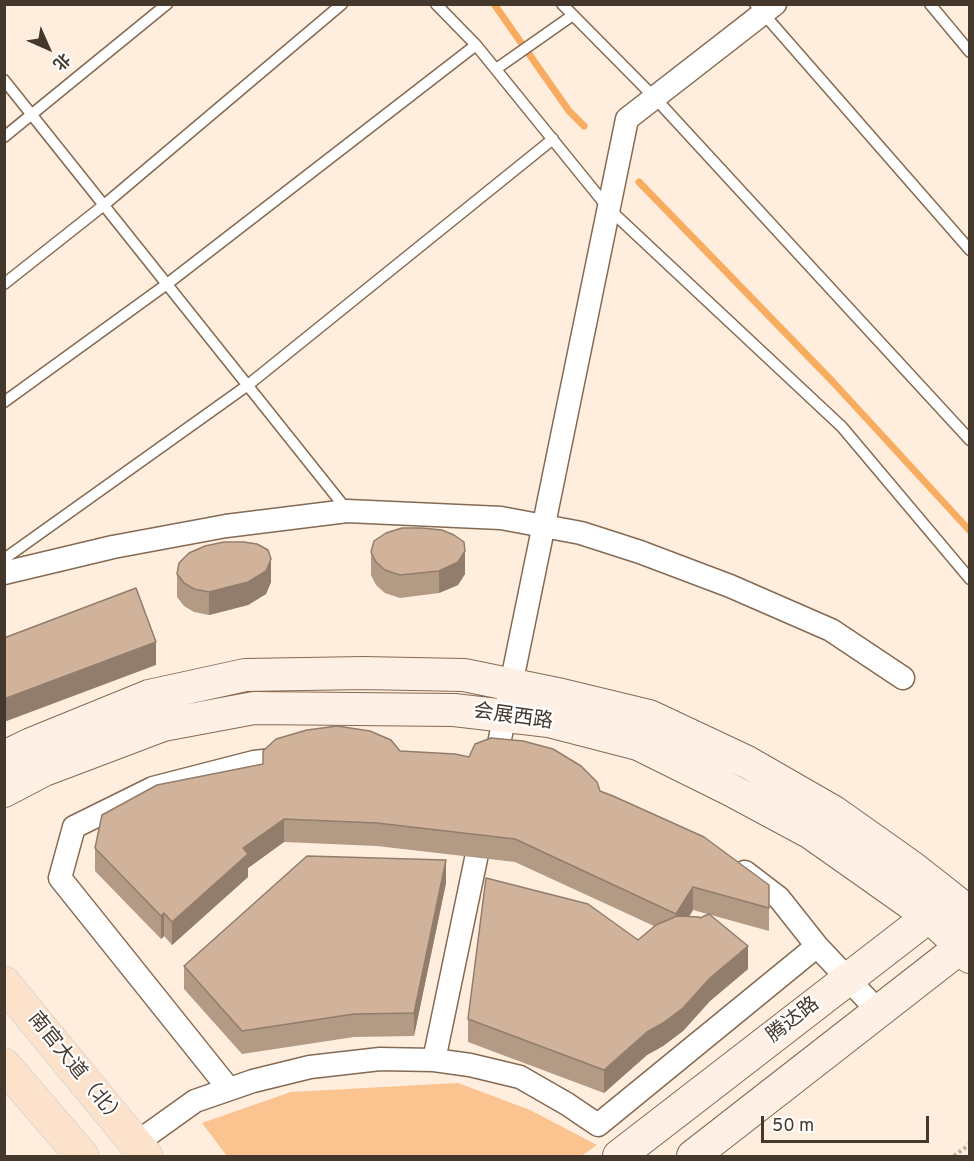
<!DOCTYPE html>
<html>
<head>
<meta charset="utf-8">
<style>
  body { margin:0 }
  #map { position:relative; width:974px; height:1161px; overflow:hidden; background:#ffeddd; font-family:Overpass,"Noto Sans SC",sans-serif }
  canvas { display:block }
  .frame { position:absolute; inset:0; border:6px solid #44382d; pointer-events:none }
  .north { position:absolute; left:18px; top:18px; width:60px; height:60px; -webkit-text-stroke:4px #fff; paint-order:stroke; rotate:135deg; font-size:16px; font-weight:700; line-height:24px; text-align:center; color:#44382d }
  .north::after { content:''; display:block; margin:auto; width:21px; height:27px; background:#44382d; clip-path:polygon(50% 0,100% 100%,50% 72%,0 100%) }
  .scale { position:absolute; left:761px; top:1116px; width:168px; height:27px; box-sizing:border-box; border:3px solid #44382d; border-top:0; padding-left:8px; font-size:18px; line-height:21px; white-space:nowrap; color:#44382d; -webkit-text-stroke:4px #fff; paint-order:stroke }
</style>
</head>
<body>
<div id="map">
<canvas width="974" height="1161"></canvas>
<div class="frame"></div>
<div class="north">北</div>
<div class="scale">50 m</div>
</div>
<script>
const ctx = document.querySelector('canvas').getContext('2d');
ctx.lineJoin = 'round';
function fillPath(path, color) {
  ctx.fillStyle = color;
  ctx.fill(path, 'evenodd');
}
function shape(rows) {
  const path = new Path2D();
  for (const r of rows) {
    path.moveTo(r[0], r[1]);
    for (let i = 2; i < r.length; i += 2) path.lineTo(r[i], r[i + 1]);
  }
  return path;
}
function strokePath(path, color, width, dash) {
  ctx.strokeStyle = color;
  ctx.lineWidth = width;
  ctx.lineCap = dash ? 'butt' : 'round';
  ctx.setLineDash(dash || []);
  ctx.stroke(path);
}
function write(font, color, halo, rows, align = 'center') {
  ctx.font = font + ' Overpass,"Noto Sans SC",sans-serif';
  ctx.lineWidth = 4.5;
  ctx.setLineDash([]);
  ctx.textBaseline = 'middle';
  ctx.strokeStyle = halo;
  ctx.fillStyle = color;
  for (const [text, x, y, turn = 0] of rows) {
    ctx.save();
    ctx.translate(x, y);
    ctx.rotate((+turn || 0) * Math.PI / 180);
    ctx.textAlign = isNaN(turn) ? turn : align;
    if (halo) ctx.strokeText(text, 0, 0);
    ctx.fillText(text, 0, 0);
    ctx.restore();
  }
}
fillPath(shape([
  [458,1083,530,1110,597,1145,581,1156,227,1156,202,1123,291,1092]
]), '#fac390');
strokePath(shape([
  [494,4,569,111,584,126],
  [639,182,833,382,970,531]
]), '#f7ac60', 7);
const service = shape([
  [436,4,476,45,609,209,842,427,970,579],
  [562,4,655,98,970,440],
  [755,4,970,250],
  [930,4,970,52],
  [496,69,573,15],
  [4,80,347,510],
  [4,137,167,4],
  [4,284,104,205,342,4],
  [4,402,167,284,476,45],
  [4,559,248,385,553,139]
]);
const minor = shape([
  [4,573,113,547,226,526,347,511,501,518,581,533,640,552,730,586,831,630,903,678],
  [494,768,627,119,775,4],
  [745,872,779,898,817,946,878,1011],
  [434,1060,482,830],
  [229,1089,60,878,74,827,153,788,254,762,291,758],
  [135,1144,195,1101,253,1081,310,1067,380,1059,434,1060,470,1065,520,1077,567,1104,598,1125,817,946]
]);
const secondary = shape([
  [4,757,31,744,149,696,245,675,363,673,464,675,562,695,649,716,747,762,834,812,913,868,970,913],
  [4,791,44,770,163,725,254,708,454,710,549,721,638,744,731,790,811,833,930,917,961,946,970,957],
  [619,1156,945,904],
  [693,1156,970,940]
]);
const primary = shape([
  [4,983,146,1156],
  [4,1065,82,1156]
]);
strokePath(service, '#846a52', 13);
strokePath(minor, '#846a52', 25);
strokePath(secondary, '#846a52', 34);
strokePath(primary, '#dad7d5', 35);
strokePath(shape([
  [954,1156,970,1144]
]), '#beaea0', 4, [3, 3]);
strokePath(service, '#fff', 10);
strokePath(minor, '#fff', 22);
strokePath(secondary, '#fef0e4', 32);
strokePath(primary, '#fce2ca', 33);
fillPath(shape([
  [371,552,465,574,458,585,439,593,400,598,385,593,376,585,371,575],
  [177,574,271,582,266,594,248,605,209,615,194,612,184,606,177,597],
  [400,751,600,791,769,885,769,931,693,910,689,917,748,969,710,1001,683,1031,663,1046,647,1055,604,1093,468,1042,468,1019,638,940,654,926,515,862,377,846,284,842,248,868,248,877,172,945,164,936,161,939,95,871,95,848],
  [446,883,414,1036,354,1037,242,1054,184,989,184,966]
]), '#b39a84');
fillPath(shape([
  [465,551,465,574,458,585,439,593,439,571],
  [271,559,271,582,266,594,248,605,209,615,209,592],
  [156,642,156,665,4,722,4,699],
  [284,819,284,842,248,868,248,877,172,945,172,922,243,848],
  [446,860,446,883,414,1036,414,1013],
  [693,887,693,910,676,937,676,914],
  [164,913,164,936,161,939,161,916],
  [748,946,748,969,710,1001,683,1031,663,1046,647,1055,604,1093,604,1070]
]), '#927d6c');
const building = shape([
  [402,528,422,528,442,530,454,535,464,542,465,551,458,562,439,571,400,575,385,570,376,562,371,552,374,541,386,533,402,528],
  [224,542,244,542,257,544,268,550,271,559,266,571,248,582,209,592,194,589,184,583,177,574,179,563,189,553,205,546,224,542],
  [136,588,156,642,4,699,4,638,136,588],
  [337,726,370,731,391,740,400,751,455,754,469,757,475,744,491,738,523,741,553,749,581,766,597,782,600,791,613,796,704,837,769,885,769,908,693,887,676,914,515,839,377,823,284,819,243,848,248,854,172,922,164,913,161,916,95,848,102,815,157,785,263,764,263,751,276,739,307,730,337,726],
  [307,856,446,860,414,1013,354,1014,242,1031,184,966,307,856],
  [486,878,588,904,638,940,656,925,677,916,699,917,700,918,709,914,748,946,710,978,683,1008,663,1023,647,1032,604,1070,468,1019,486,878]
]);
fillPath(building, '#d0b39a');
strokePath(building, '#927d6c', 1.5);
write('20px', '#44382d', '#fff', [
  ["会展西路",513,718,8],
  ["腾达路",794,1021,-38],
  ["南官大道（北）",75,1070,51]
]);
</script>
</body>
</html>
